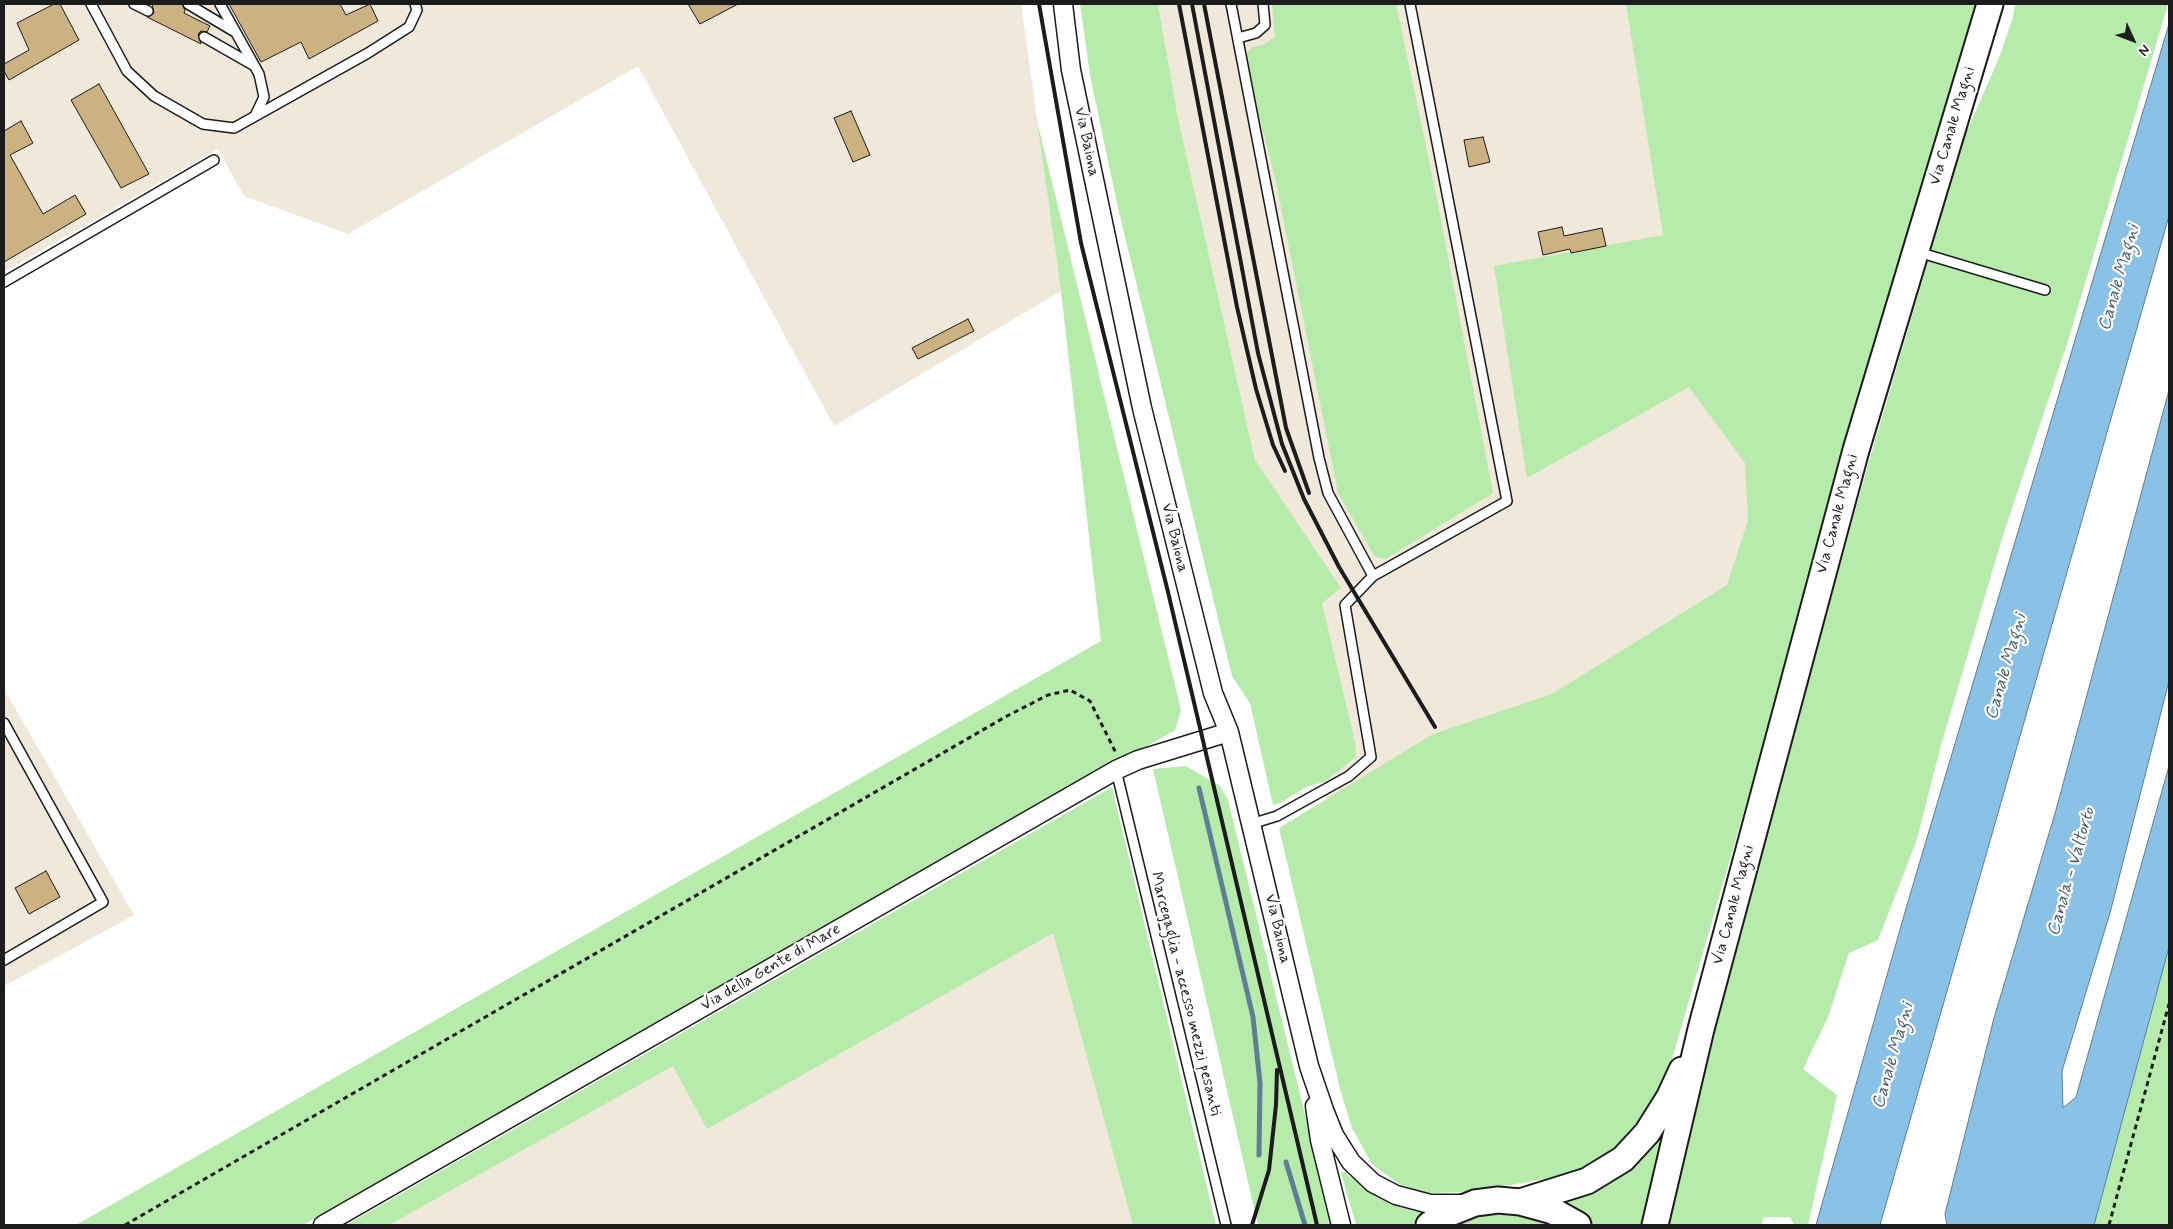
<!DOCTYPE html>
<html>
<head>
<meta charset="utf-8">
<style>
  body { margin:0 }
  #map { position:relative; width:2173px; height:1229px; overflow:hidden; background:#fff; font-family:Mynerve,sans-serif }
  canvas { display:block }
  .frame { position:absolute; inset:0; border:5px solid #1c1c1c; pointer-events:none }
  .north { position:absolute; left:2108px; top:15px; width:50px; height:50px; -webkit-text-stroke:4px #fff; paint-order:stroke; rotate:133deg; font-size:14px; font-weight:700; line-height:20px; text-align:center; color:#1c1c1c }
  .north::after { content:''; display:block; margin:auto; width:18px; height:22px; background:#1c1c1c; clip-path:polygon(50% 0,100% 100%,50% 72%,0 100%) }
</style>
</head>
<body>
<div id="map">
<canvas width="2173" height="1229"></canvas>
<div class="frame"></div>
<div class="north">N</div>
</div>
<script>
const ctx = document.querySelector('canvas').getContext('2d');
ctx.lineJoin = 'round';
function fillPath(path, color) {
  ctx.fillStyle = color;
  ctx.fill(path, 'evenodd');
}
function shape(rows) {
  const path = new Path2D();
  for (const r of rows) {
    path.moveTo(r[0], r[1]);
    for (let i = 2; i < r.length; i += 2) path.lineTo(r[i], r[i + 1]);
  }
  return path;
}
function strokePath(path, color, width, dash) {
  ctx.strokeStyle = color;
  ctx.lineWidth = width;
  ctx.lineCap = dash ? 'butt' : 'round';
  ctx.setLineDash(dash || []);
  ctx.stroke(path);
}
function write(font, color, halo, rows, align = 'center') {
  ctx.font = font + ' Mynerve,sans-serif';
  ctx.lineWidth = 4.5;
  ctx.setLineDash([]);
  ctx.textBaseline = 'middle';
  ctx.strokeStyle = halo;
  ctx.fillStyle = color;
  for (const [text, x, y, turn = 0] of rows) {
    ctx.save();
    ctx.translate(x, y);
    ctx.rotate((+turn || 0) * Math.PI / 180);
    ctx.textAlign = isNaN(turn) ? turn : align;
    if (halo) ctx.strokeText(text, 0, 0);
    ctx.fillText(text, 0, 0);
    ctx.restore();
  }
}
fillPath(shape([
  [4,4,1021,4,1061,291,834,426,638,66,348,234,244,196,218,149,4,272],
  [1158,4,1957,4,1772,615,1349,903,1255,460,1178,118],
  [4,689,134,915,4,986],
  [1071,835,1205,1225,381,1225]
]), '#f0e8da');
fillPath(shape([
  [1080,4,1158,4,1178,118,1255,460,1341,588,1322,603,1355,742,1356,757,1324,782,1306,787,1280,803,1273,805,1250,703,1232,676,1118,208,1090,75],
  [1272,4,1396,4,1435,189,1493,493,1386,559,1375,557,1338,493,1275,178,1244,57,1252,47,1263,45,1275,37],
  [1626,4,1978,4,1663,1090,1642,1126,1618,1150,1580,1173,1469,1192,1426,1193,1399,1184,1372,1164,1352,1128,1340,1089,1279,828,1433,734,1552,694,1727,585,1748,520,1745,463,1689,387,1527,478,1494,266,1663,235],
  [2015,4,2168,4,2067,344,2003,535,1941,745,1917,839,1878,940,1849,953,1828,1017,1803,1069,1837,1095,1808,1225,1794,1225,1790,1217,1764,1217,1761,1225,1665,1225,1700,1071,1867,468,1966,133,1999,58,2013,17],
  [1037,121,1181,710,1175,730,303,1225,76,1225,1101,641,1061,291],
  [1186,766,1220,786,1228,800,1332,1225,1258,1225,1153,769],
  [1112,787,1216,1225,1133,1225,1053,933,707,1129,673,1066,389,1225,346,1225],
  [2169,947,2169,1225,2094,1225,2116,1143],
  [1666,1127,1646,1225,1592,1225,1569,1211,1555,1199],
  [1344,1172,1377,1197,1395,1206,1416,1212,1432,1212,1419,1225,1356,1225,1341,1173],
  [1518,1213,1556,1225,1454,1225,1479,1215]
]), '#b6ebac');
const water = shape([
  [2169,24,2169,216,1880,1225,1816,1225,1907,905,2169,24],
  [2169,390,2169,681,2110,913,2062,1071,2063,1108,2076,1097,2169,766,2169,947,2094,1225,1947,1225,1945,1214,1994,1018,2056,810,2169,390]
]);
fillPath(water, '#89c1e7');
strokePath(water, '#5d7f96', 1);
strokePath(shape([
  [1199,788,1253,1017,1260,1083,1259,1155],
  [1286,1162,1305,1225]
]), '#5d7f96', 5);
const building = shape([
  [54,4,60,4,79,40,9,80,4,71,4,64,29,50,17,23,54,4],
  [152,4,182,4,185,10,184,13,210,26,207,32,201,31,198,34,201,44,147,17,154,13,152,4],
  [229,4,340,4,346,15,370,4,378,21,309,59,301,42,261,62,229,4],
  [688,4,738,4,700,24,688,4],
  [99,84,149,174,121,188,71,100,99,84],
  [851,111,870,155,853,162,834,118,851,111],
  [21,121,33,143,10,155,43,214,75,195,86,214,4,262,4,131,21,121],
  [1483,137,1490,162,1469,167,1464,140,1483,137],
  [1562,227,1564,236,1602,228,1606,246,1571,253,1570,249,1543,255,1538,232,1562,227],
  [968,319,974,331,918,359,912,348,968,319],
  [46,871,60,897,29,914,15,888,46,871]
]);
fillPath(building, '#ccb282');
strokePath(building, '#1c1c1c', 1);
const lane = shape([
  [91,4,127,71,154,96,203,124,234,128,368,53,409,27,417,10,415,4],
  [134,4,148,11],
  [188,4,235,32],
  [220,4,259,74,264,97,255,116],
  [1231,4,1319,458,1328,493,1373,576,1345,605,1371,757,1349,776,1277,816,1251,824],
  [204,37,253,65],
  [1238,38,1256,33,1265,25,1263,4],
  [1918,252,2045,290],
  [4,282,214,160],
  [1373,576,1507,501,1410,4],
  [4,723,103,902,4,960],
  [1116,770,1226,1225]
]);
const street = shape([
  [1063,4,1071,70,1142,408,1213,693,1229,732,1309,1066,1324,1110,1334,1135,1351,1162,1373,1183,1396,1195,1430,1204,1462,1204],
  [1315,1106,1320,1140,1341,1225],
  [323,1225,1116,770,1138,760,1229,732]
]);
const secondary = shape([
  [1520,1202,1587,1181,1623,1159,1647,1133,1669,1098,1682,1070],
  [1429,1225,1440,1217,1475,1203,1498,1200,1520,1202,1553,1211,1578,1225],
  [1655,1225,1701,1029,1856,450,1990,4]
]);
strokePath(lane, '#1c1c1c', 12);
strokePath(street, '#1c1c1c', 21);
strokePath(secondary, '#1c1c1c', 29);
strokePath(shape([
  [125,1225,1007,716,1048,695,1070,690,1090,701,1116,753],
  [2109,1225,2169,1004]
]), '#1c1c1c', 3, [5, 4]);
strokePath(lane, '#fff', 9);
strokePath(street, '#fff', 18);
strokePath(secondary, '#fff', 25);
strokePath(shape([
  [1039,4,1081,243,1168,592,1317,1225],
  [1179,4,1237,307,1256,389,1273,445,1285,471],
  [1192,4,1258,353,1282,444,1304,499,1339,567,1435,727],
  [1204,4,1286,428,1309,493],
  [1252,1225,1269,1170,1276,1105,1277,1070]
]), '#1c1c1c', 4);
write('16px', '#1c1c1c', '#fff', [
  ["Via Canale Magni",1953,126,-73],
  ["Via Baiona",1086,142,78],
  ["Via Canale Magni",1838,514,-75],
  ["Via Baiona",1174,538,76],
  ["Via Canale Magni",1734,905,-75],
  ["Via Baiona",1277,929,77],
  ["Via della Gente di Mare",771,968,-30],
  ["Marcegaglia - accesso mezzi pesanti",1185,994,76]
]);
write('italic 18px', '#485e6d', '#fff', [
  ["Canale Magni",2120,278,-74],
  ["Canale Magni",2007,667,-74],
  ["Canala - Valtorto",2072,872,-74],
  ["Canale Magni",1894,1056,-74]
]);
</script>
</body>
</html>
